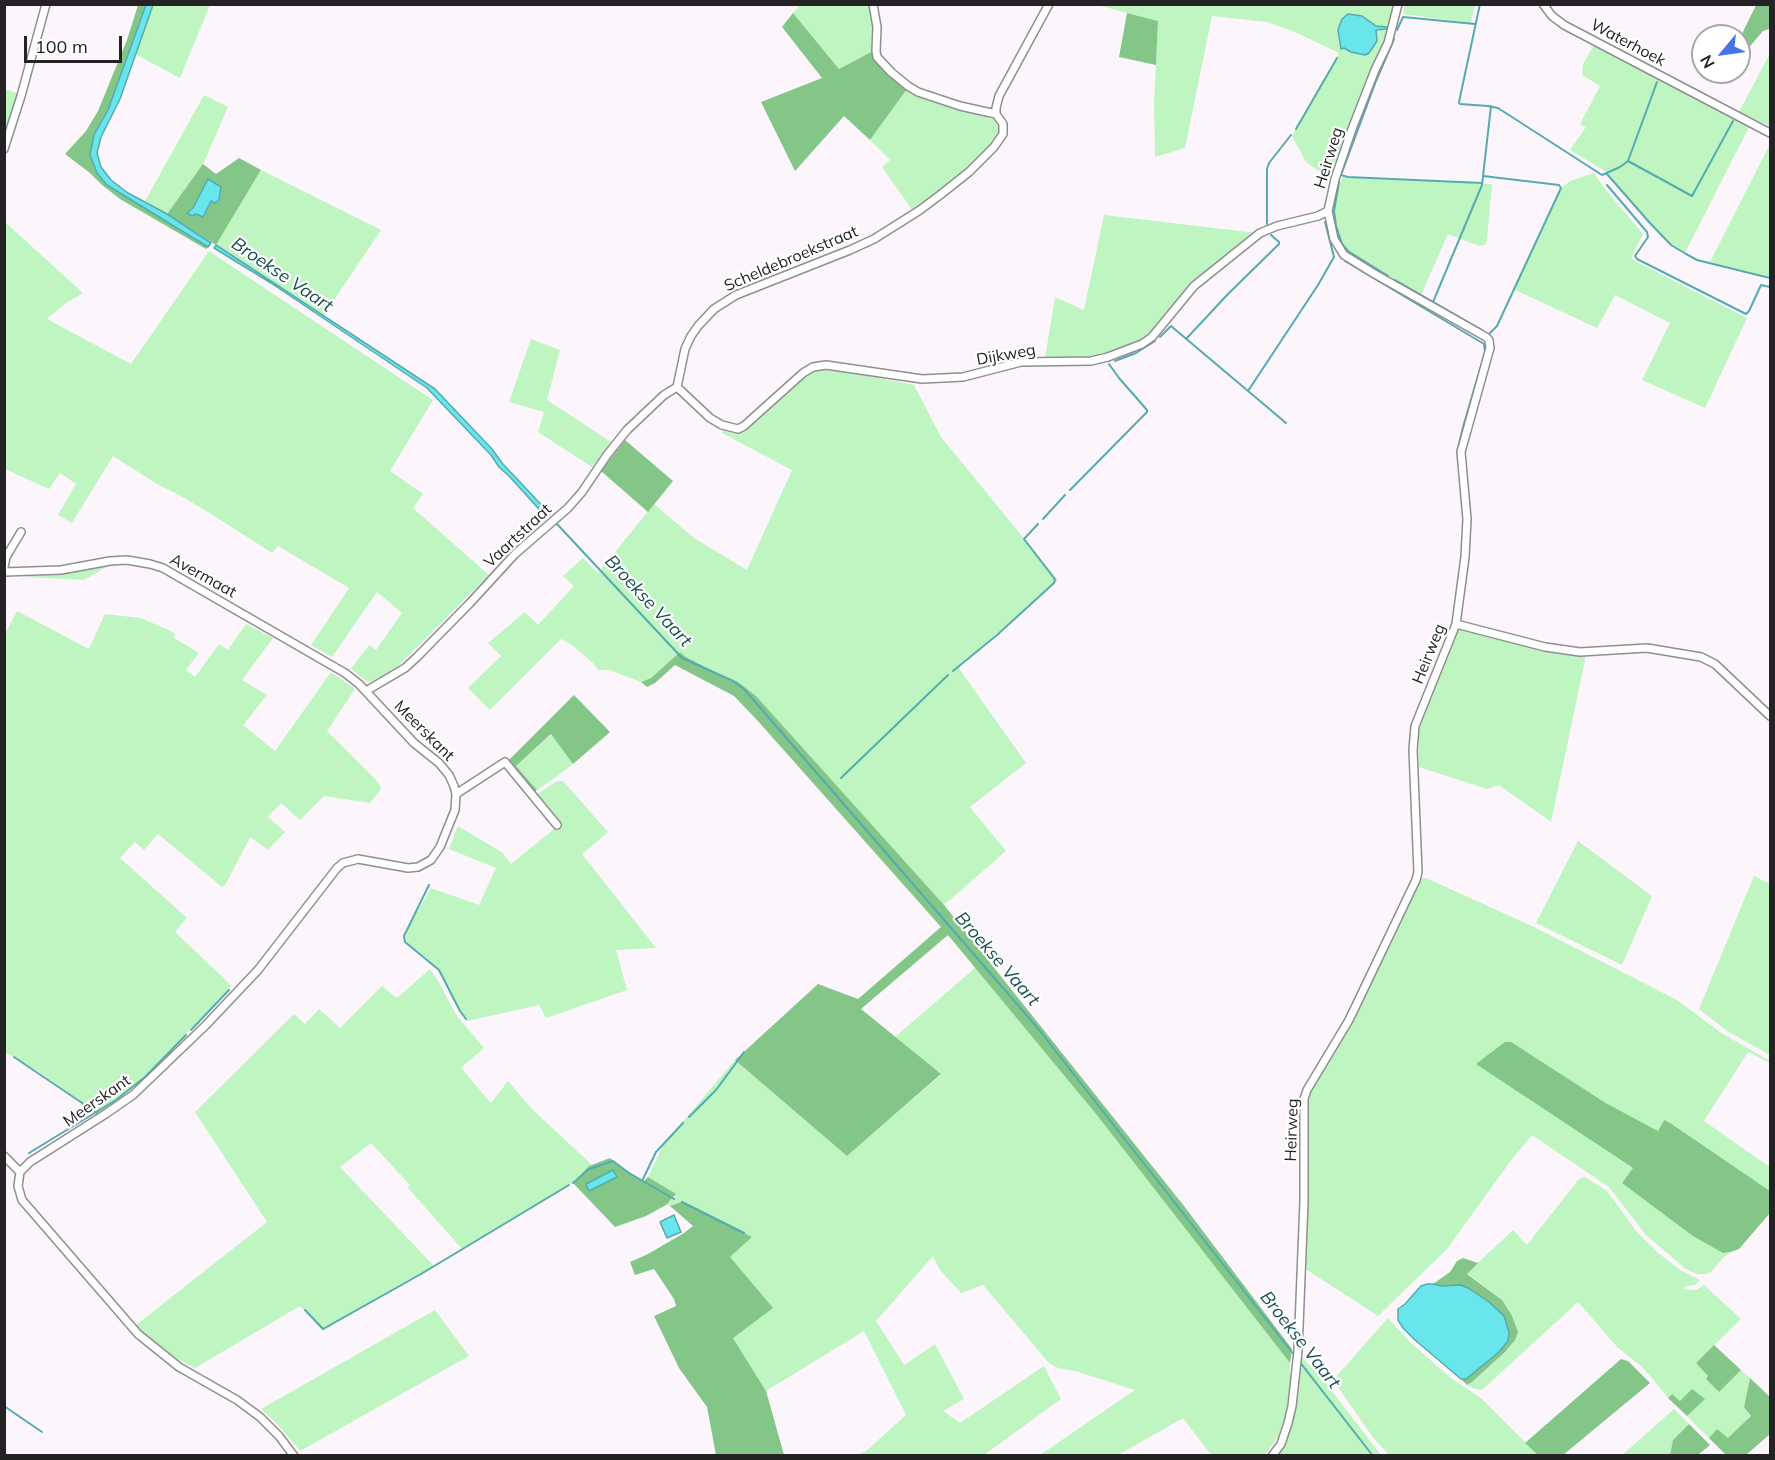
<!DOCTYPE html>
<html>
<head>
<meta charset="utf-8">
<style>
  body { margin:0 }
  #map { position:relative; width:1775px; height:1460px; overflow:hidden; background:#fcf6fc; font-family:Mulish,sans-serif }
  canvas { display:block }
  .frame { position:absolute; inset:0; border:6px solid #242224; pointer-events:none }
  .north { position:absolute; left:1691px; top:24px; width:60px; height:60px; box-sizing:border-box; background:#fff; border:2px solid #a7a7a7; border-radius:50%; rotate:241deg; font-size:16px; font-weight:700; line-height:24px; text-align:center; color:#242224 }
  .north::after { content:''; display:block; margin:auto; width:21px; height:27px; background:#4475e6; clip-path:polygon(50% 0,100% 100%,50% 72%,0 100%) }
  .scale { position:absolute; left:24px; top:36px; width:98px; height:27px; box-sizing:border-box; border:3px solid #242224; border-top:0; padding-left:8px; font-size:18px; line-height:21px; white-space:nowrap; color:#242224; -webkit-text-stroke:4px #fff; paint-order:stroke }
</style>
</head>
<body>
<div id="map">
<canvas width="1775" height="1460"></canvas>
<div class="frame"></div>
<div class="north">N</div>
<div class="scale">100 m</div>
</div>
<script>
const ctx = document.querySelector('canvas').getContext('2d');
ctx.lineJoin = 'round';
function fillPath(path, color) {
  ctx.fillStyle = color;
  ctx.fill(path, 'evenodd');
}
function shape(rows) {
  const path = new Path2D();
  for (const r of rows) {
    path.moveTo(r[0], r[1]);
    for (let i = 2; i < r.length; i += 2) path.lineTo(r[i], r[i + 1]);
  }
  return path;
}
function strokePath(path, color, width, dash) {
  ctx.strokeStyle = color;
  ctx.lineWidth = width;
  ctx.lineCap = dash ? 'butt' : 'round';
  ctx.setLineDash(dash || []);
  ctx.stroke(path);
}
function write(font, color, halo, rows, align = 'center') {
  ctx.font = font + ' Mulish,sans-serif';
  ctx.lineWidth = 4.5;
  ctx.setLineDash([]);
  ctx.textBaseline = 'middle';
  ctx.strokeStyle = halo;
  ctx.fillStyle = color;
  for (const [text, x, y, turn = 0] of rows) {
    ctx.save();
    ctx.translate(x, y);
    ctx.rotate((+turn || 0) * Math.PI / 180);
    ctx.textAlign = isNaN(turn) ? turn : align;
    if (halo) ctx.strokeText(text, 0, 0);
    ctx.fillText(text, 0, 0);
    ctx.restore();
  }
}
fillPath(shape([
  [153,5,210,5,180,78,135,54],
  [800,5,870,5,873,25,871,52,839,69,793,13],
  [1097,5,1398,5,1375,70,1331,180,1306,162,1292,136,1339,53,1295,32,1267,22,1212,16,1185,148,1155,157,1154,103,1158,21],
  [1369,20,1375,27,1387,29,1376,29,1370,53,1365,55,1361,55,1344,48,1341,49,1338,36],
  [1405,5,1405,4,1475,5,1471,23,1403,14],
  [1594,45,1749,127,1685,253,1666,240,1654,229,1608,173,1570,150,1586,127,1580,124,1600,86,1582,75,1583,64],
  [1770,53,1770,126,1739,112],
  [5,89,19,94,5,139],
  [907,89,931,101,996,120,1000,125,999,135,990,148,943,192,913,211,882,167,890,160,870,140],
  [204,95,228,107,203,164,167,214,145,201],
  [1770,144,1770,277,1710,262],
  [261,170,381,230,324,315,216,245],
  [1594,173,1605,189,1643,234,1632,256,1633,260,1747,318,1705,408,1642,380,1670,323,1615,295,1597,328,1513,289,1561,188,1570,181],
  [1342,177,1492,184,1487,240,1485,245,1479,246,1448,234,1421,295,1361,260,1344,247,1339,239,1334,217,1334,203],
  [1104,215,1257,233,1198,277,1188,287,1156,327,1146,338,1106,354,1087,358,1045,358,1055,297,1084,310],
  [5,222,83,293,66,303,47,319,131,364,209,251,433,400,390,471,423,494,413,508,489,575,398,666,375,680,368,682,351,669,369,645,376,650,402,613,377,592,332,657,311,645,349,588,278,546,272,553,216,517,181,496,157,484,113,456,72,523,58,515,76,484,60,473,49,489,5,469],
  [531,339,560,350,547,400,611,442,592,467,538,432,544,412,509,402],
  [826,369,840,370,914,385,941,437,1058,580,958,667,1026,763,970,807,1006,851,944,905,755,696,738,682,715,672,686,657,680,652,651,678,641,682,610,670,598,670,594,664,572,645,561,639,490,710,468,688,501,656,488,643,525,612,538,625,574,586,563,576,583,558,598,573,654,504,694,538,747,570,792,470,722,433,724,430,732,433,743,431,756,422,806,375,815,371],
  [108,566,84,580,22,577,59,574],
  [17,611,89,649,105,614,141,618,175,633,174,638,199,653,186,670,195,677,219,644,228,650,246,624,273,638,242,680,267,695,243,725,275,751,331,672,355,689,327,731,378,782,381,789,370,803,324,796,300,820,281,803,268,817,285,832,268,850,250,837,226,884,222,887,158,834,144,850,135,842,120,858,187,918,175,932,232,986,145,1077,114,1103,98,1113,38,1071,5,1052,4,636],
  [1458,630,1464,630,1558,654,1586,655,1551,822,1499,785,1487,789,1419,767,1418,736,1421,723],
  [552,734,573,764,559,775,537,790,516,766],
  [557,781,563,781,608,832,582,854,656,948,616,950,627,990,546,1018,539,1005,467,1021,452,999,441,973,425,957,407,943,406,938,408,928,431,888,479,905,496,868,449,849,458,826,503,853,511,864,559,825,535,796],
  [1578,841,1652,896,1622,965,1536,923],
  [1754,876,1770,884,1770,1055,1727,1031,1699,1009],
  [1422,878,1426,878,1534,927,1677,1000,1720,1032,1770,1061,1770,1063,1748,1052,1704,1121,1770,1167,1770,1191,1664,1120,1658,1131,1604,1102,1477,1064,1633,1168,1622,1183,1723,1253,1731,1252,1724,1257,1711,1272,1706,1274,1697,1274,1686,1269,1646,1235,1609,1187,1532,1135,1512,1159,1447,1249,1378,1316,1304,1268,1307,1224,1306,1153,1307,1097,1419,880],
  [976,967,1096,1114,1290,1363,1290,1389,1284,1419,1278,1437,1265,1455,1211,1455,1183,1418,1118,1455,1040,1455,1135,1390,1075,1371,1058,1368,1049,1363,983,1285,961,1293,940,1270,933,1256,876,1321,904,1365,935,1344,964,1399,943,1411,960,1423,1044,1366,1061,1399,984,1455,857,1455,866,1451,906,1415,864,1331,766,1391,733,1338,730,1257,751,1237,681,1202,670,1206,666,1205,676,1195,648,1177,663,1145,735,1060,847,1156,941,1075,895,1037],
  [430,969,437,979,457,1016,484,1048,461,1068,491,1103,508,1081,532,1109,592,1165,573,1183,462,1249,408,1188,410,1185,371,1143,340,1167,434,1266,323,1331,300,1306,195,1368,175,1358,149,1339,136,1325,267,1222,195,1112,294,1014,305,1024,319,1009,340,1028,382,986,397,998],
  [1585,1177,1607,1191,1637,1232,1657,1252,1680,1270,1700,1280,1695,1285,1686,1286,1683,1289,1696,1290,1704,1285,1741,1319,1696,1363,1709,1376,1718,1392,1741,1370,1750,1378,1744,1407,1751,1416,1728,1439,1717,1429,1709,1438,1687,1416,1704,1399,1680,1401,1672,1394,1668,1398,1652,1378,1640,1365,1618,1348,1578,1302,1482,1390,1475,1389,1467,1385,1472,1382,1505,1352,1502,1300,1467,1273,1513,1230,1527,1245,1579,1179],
  [435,1310,469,1356,300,1451,278,1425,261,1409],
  [1388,1318,1412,1344,1451,1378,1482,1399,1538,1455,1389,1455,1372,1436,1333,1380],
  [1302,1357,1325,1382,1381,1455,1275,1456,1285,1439,1293,1420,1300,1359],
  [1674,1409,1689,1424,1673,1440,1670,1455,1621,1456]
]), '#bff5c1');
fillPath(shape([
  [138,5,146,5,108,110,94,135,90,155,107,185,208,247,206,249,120,199,102,185,90,173,65,154,86,131,98,111,127,40],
  [1756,5,1770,5,1770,31,1769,29,1763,31,1739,59,1739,40],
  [793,13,839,69,871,52,886,73,907,89,870,140,844,116,795,171,761,102,822,78,782,27],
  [1127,13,1158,21,1156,65,1119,57],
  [239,158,261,170,216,245,167,214,203,164,216,174],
  [208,180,221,187,211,201,203,217,196,214,193,208],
  [625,440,673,481,648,512,601,471],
  [680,652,686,657,715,672,738,682,756,696,944,905,1184,1206,1292,1349,1290,1363,1096,1114,948,935,861,1009,941,1074,847,1156,735,1060,818,984,858,999,941,927,757,720,734,696,675,665,655,683,647,687,641,682,651,678],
  [574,695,610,732,573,764,551,734,516,766,537,790,533,793,505,764],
  [1505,1042,1511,1042,1604,1102,1658,1131,1664,1120,1670,1123,1770,1191,1770,1213,1739,1249,1731,1252,1723,1253,1693,1236,1622,1183,1633,1168,1476,1064],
  [610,1158,624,1169,644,1181,648,1177,676,1194,666,1205,646,1216,615,1227,573,1183,589,1166],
  [681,1202,752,1237,730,1257,773,1308,733,1338,766,1391,784,1455,716,1455,707,1407,679,1368,654,1316,676,1306,674,1299,654,1269,635,1275,630,1262,648,1254,684,1233,693,1226,670,1206],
  [1463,1258,1478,1263,1467,1274,1502,1300,1512,1316,1518,1332,1515,1340,1505,1352,1472,1382,1467,1385,1461,1379,1466,1379,1489,1302,1468,1288,1441,1286,1433,1284,1450,1272,1457,1261],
  [1714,1345,1741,1370,1719,1392,1706,1379,1708,1376,1696,1363],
  [1621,1359,1628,1361,1650,1383,1563,1455,1538,1455,1525,1443],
  [1750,1378,1770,1397,1770,1434,1746,1455,1726,1455,1709,1438,1717,1429,1728,1438,1751,1416,1744,1407],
  [1692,1389,1705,1399,1687,1416,1668,1398,1672,1394,1680,1401],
  [1689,1424,1710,1445,1698,1455,1670,1455,1673,1440]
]), '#83c688');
const water = shape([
  [146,5,153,5,120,99,101,137,97,153,101,167,111,180,128,193,167,214,211,243,208,247,107,185,97,173,90,155,94,135,108,110,146,5],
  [1348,14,1362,16,1376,26,1387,27,1387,29,1376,30,1377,41,1369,53,1365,55,1351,52,1344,48,1341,49,1338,30,1342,19,1348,14],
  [208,179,221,187,219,200,215,203,211,201,203,217,196,214,192,216,187,213,193,208,208,179],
  [216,245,435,389,492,449,502,463,550,514,546,517,509,476,499,467,491,455,427,388,271,283,214,248,216,245],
  [613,1170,617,1177,589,1191,586,1184,613,1170],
  [674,1215,681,1232,667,1238,660,1222,674,1215],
  [1427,1284,1433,1284,1441,1286,1461,1285,1468,1288,1489,1302,1504,1316,1509,1332,1508,1341,1499,1352,1466,1379,1461,1379,1415,1340,1403,1328,1398,1320,1398,1309,1405,1304,1421,1286,1427,1284]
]);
fillPath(water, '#69e6ec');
strokePath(water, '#54abb0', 1.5);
strokePath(shape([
  [1480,4,1459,102,1460,104,1488,106,1498,108,1602,175,1620,167,1628,161,1657,82],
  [1397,30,1403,17,1475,24],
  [1394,39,1376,81,1341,175,1348,177,1482,183],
  [1296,129,1337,58],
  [1628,161,1692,196,1733,121],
  [1607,174,1649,222,1671,245,1686,254,1697,260,1770,278],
  [1483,176,1559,185,1561,188,1497,326,1490,333],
  [1339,182,1334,211,1336,226,1342,244,1348,251,1388,276],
  [1607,185,1647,232,1648,237,1635,256,1637,259,1746,314,1749,311,1761,285,1770,287],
  [1267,224,1267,169,1269,163,1291,135],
  [1345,261,1484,344,1485,352,1463,427,1457,452],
  [1395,280,1482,330],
  [1433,302,1482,185,1491,106],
  [1160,337,1171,326,1286,423],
  [1186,339,1228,294,1279,244,1279,242,1271,235],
  [1115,361,1136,353,1155,341],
  [1248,391,1318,285,1334,257,1325,222],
  [1070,490,1147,412,1147,410,1119,378,1109,364],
  [1043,519,1065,495],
  [557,524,682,658,733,681,744,689,1036,1026,1295,1356],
  [953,671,997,635,1054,583,1055,580,1054,578,1024,539,1038,524],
  [841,778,948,675],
  [429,885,404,936,405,942,439,970,460,1011,466,1019],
  [191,1030,229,990],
  [14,1057,97,1113],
  [689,1117,716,1090,744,1052],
  [29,1153,116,1100,145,1077,186,1035],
  [643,1179,656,1152,683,1123],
  [573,1183,589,1169,613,1161,629,1173,674,1199],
  [682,1202,744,1233],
  [305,1310,323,1329,421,1274,569,1185],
  [1299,1361,1373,1456],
  [4,1406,42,1432]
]), '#54abb0', 2);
const street = shape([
  [873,4,877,27,876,51,877,57,891,72,908,86,918,92,960,106,996,114],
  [1543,4,1552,16,1564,25,1770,133],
  [4,149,21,96,46,4],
  [677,387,710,418,722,425,738,429,744,426,803,373,813,367,826,365,922,379,943,378,963,377,1021,362,1091,361,1108,357,1142,344,1152,337,1194,286,1260,233,1277,226,1318,216,1328,211],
  [677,387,685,349,691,336,698,326,714,309,736,295,850,250,874,239,920,210,940,195,969,172,994,147,1003,134,1003,124,996,114,996,108,999,96,1049,4],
  [4,567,6,557,21,532],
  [4,572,61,570,110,561,127,560,150,564,163,568,345,673,359,684,414,743,439,763,449,775,454,786,456,794,455,810,440,847,431,860,418,867,408,868,358,859,343,863,337,868,258,970,205,1026,133,1095,107,1113,30,1162,20,1172,18,1186,22,1200,138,1334,179,1367,237,1400,260,1417,279,1436,294,1456],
  [1456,624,1545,647,1580,652,1647,648,1701,657,1715,664,1770,716],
  [366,691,405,668,417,657,470,603,515,554,568,508,582,492,607,455,627,430,664,395,677,387],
  [456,794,505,762,557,825],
  [4,1156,20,1172],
  [1272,1456,1281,1444,1288,1423,1292,1406,1298,1351,1304,1201,1304,1099,1307,1090,1349,1020,1416,880,1418,872,1413,750,1415,726,1456,624,1465,557,1467,519,1461,452,1490,348,1489,340,1486,337,1373,273,1344,255,1334,239,1328,211,1335,179,1352,129,1375,70,1388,43,1398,4]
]);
strokePath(street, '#928d92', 10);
strokePath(street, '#fff', 7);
write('16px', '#242224', '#fff', [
  ["Waterhoek",1628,43,28],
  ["Heirweg",1329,158,-73],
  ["Scheldebroekstraat",791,259,-23],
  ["Dijkweg",1006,355,-10],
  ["Vaartstraat",518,536,-43],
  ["Avermaat",203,576,29],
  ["Heirweg",1429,654,-68],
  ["Meerskant",424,731,45],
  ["Meerskant",97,1101,-35],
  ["Heirweg",1292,1130,-88]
]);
write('italic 18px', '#174e51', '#fff', [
  ["Broekse Vaart",282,275,34],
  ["Broekse Vaart",648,601,47],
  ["Broekse Vaart",997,959,49],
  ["Broekse Vaart",1300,1340,52]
]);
</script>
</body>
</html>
